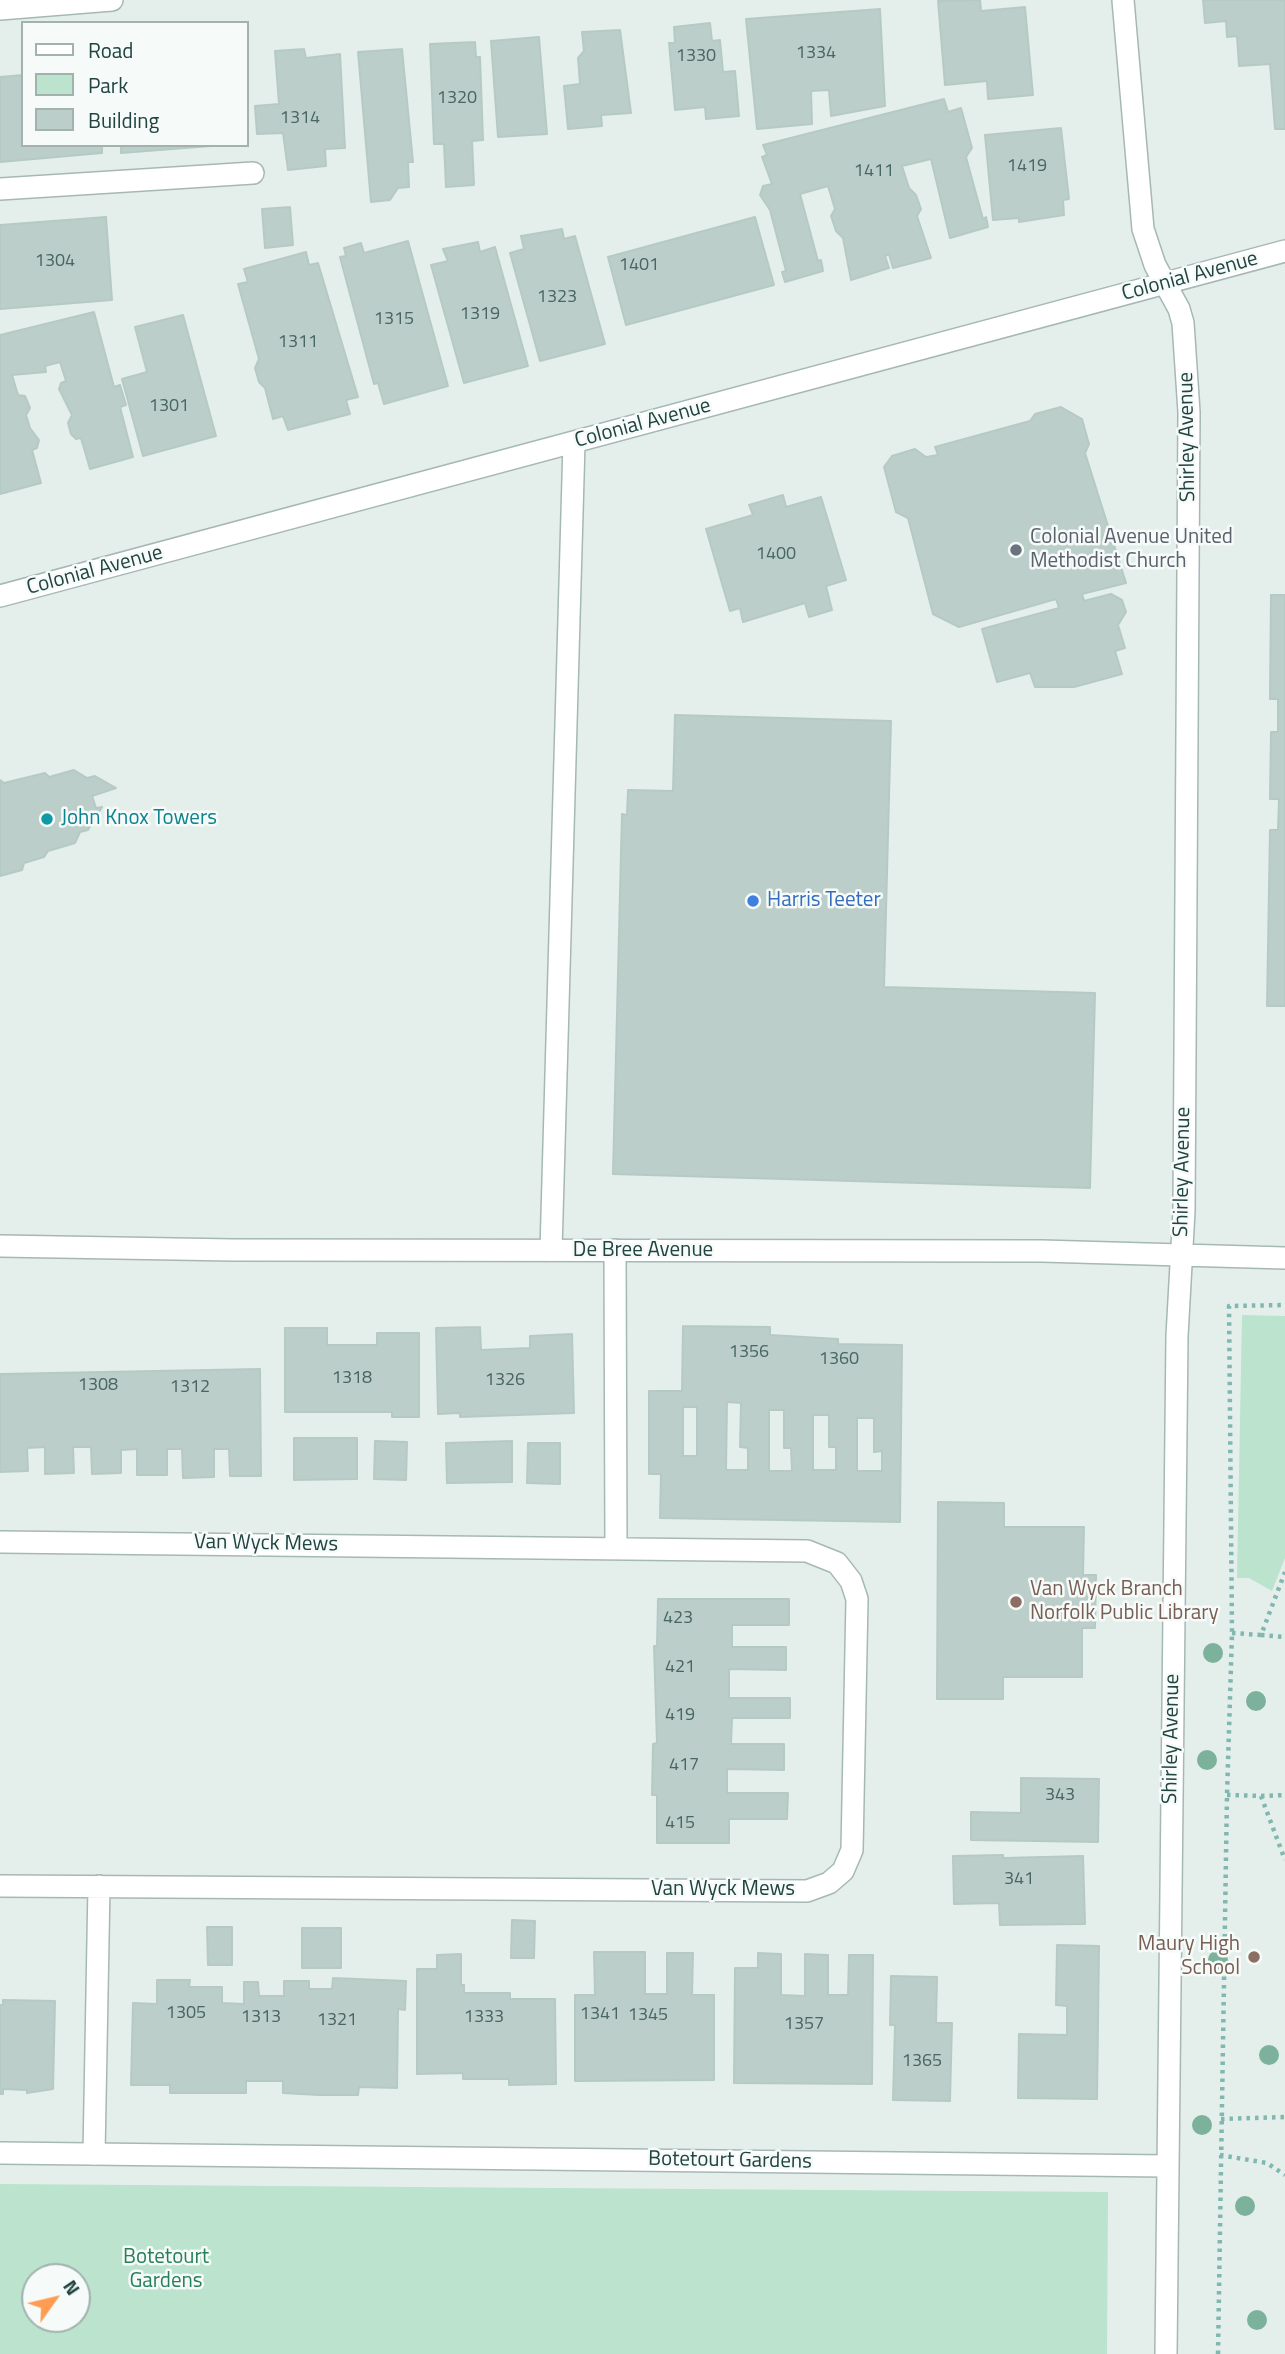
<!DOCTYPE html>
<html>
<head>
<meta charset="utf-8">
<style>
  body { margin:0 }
  #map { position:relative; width:1285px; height:2354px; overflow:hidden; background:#e4efec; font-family:"Titillium Web",sans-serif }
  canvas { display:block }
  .legend { position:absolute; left:21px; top:21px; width:228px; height:126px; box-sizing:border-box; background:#f6fbf9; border:2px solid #a1b2af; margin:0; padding:9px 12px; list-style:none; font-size:21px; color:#214441 }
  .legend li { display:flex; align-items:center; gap:14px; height:35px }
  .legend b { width:35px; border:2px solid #a1b2af }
  .north { position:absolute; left:21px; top:2263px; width:70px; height:70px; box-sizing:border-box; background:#f6fbf9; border:2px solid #a1b2af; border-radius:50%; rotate:56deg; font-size:19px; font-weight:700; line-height:28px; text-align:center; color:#214441 }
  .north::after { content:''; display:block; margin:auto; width:24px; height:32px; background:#ff9c53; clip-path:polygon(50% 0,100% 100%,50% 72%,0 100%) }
</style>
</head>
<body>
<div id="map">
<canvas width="1285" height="2354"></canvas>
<ul class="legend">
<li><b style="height:9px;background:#fff"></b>Road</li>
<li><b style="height:19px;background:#bbe3cd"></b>Park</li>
<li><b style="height:19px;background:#bccec9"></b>Building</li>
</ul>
<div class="north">N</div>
</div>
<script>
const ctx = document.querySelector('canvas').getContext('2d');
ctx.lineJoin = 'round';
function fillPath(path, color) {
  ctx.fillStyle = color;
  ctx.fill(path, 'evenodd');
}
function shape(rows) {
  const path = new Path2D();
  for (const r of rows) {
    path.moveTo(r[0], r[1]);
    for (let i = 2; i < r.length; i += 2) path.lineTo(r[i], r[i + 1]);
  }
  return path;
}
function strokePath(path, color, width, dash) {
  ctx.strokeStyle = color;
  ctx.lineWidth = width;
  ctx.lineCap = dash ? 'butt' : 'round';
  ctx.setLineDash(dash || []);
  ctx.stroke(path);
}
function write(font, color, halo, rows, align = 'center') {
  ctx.font = font + ' "Titillium Web",sans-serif';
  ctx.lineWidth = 5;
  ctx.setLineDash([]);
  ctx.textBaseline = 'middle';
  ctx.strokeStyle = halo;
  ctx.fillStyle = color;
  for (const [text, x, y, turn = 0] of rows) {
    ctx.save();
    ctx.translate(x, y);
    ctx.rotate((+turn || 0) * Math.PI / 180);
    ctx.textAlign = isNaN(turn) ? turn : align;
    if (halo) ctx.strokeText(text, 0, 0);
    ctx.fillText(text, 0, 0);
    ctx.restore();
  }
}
fillPath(shape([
  [1242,1315,1285,1316,1285,1558,1272,1591,1249,1578,1237,1578],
  [0,2184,1108,2192,1107,2354,0,2354],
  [77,2277,77,2319,35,2319,35,2277]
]), '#bbe3cd');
const building = shape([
  [980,0,981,11,1025,7,1033,95,988,99,987,81,945,85,938,1,980,0],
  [1203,0,1285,0,1285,129,1275,129,1270,64,1239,66,1237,36,1227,37,1226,21,1205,23,1203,0],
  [880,9,885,106,831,116,829,90,811,91,812,124,757,129,746,19,880,9],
  [710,23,712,41,720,40,723,72,735,71,739,116,706,119,705,107,675,110,669,43,675,43,674,27,710,23],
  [620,30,631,113,601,115,602,126,568,129,564,86,580,84,578,58,584,51,582,32,620,30],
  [539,37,547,134,498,137,491,41,539,37],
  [475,42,476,57,480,57,483,140,472,141,474,185,446,187,444,144,434,144,430,44,475,42],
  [304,49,306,58,340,54,345,148,325,149,326,166,288,170,283,133,257,134,255,106,279,104,275,51,304,49],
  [402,49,413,162,408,162,409,187,398,188,390,200,371,202,358,52,402,49],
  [23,75,23,145,102,145,102,153,0,162,0,77,23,75],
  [944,99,948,112,961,108,972,148,966,157,983,219,986,217,988,227,950,238,931,159,902,166,909,188,916,195,921,209,917,216,931,258,893,268,889,254,885,256,889,268,851,280,843,238,836,231,831,216,835,209,828,186,800,194,818,261,821,260,823,271,785,282,782,272,786,271,770,210,760,195,763,186,772,184,762,157,767,155,763,145,944,99],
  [1061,128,1069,199,1063,200,1064,215,1019,222,1019,218,993,220,985,135,1061,128],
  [121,145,224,145,121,153,121,145],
  [290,207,293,245,265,248,262,209,290,207],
  [106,217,112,300,0,309,0,225,106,217],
  [755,217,774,285,626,325,608,257,755,217],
  [562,229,564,239,575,236,605,344,540,361,510,253,524,249,521,236,562,229],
  [408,241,448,386,384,404,378,383,374,384,340,257,346,256,344,248,361,243,364,253,408,241],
  [478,242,480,252,495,247,528,366,464,383,431,265,448,261,443,249,478,242],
  [306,252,309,265,318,263,358,397,346,400,350,414,288,430,283,416,273,419,265,388,259,382,255,368,259,359,238,284,248,282,244,269,306,252],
  [94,312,114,387,120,385,126,405,120,407,133,457,90,469,81,438,76,439,71,434,68,423,72,415,59,389,61,383,66,381,60,362,45,366,46,372,12,375,18,395,25,396,30,408,26,415,30,428,39,440,37,448,32,450,41,483,0,494,0,335,94,312],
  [183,315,216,436,143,456,122,379,147,372,135,327,183,315],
  [1061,407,1082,419,1089,444,1085,453,1126,583,1082,594,1084,601,1111,594,1122,600,1126,612,1118,625,1125,648,1115,651,1122,674,1074,687,1035,687,1030,673,997,682,982,629,1059,608,1056,599,959,627,933,614,908,518,896,512,884,467,892,456,915,449,926,457,938,455,935,447,1030,421,1035,414,1061,407],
  [783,495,786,507,821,497,846,580,826,586,832,610,809,617,805,603,743,622,740,608,730,611,706,529,753,515,749,505,783,495],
  [1271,595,1285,595,1285,1006,1267,1006,1270,830,1278,830,1279,799,1270,799,1271,732,1278,732,1278,699,1270,699,1271,595],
  [675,715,891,721,884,987,1095,993,1090,1188,613,1174,622,814,627,815,628,790,673,791,675,715],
  [74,770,87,778,95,776,116,788,92,796,96,808,102,807,88,830,80,832,75,843,48,851,44,857,24,863,22,870,0,876,0,780,4,783,45,773,49,777,74,770],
  [683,1326,770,1327,770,1335,838,1339,838,1344,902,1345,900,1522,660,1518,661,1474,649,1474,649,1391,682,1391,683,1326],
  [727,1402,741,1403,740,1447,748,1448,748,1470,726,1470,727,1402],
  [683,1407,697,1407,697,1456,683,1456,683,1407],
  [769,1410,784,1410,784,1448,791,1448,792,1471,769,1471,769,1410],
  [813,1415,829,1415,829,1447,836,1447,836,1470,813,1470,813,1415],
  [857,1418,874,1418,874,1452,882,1451,882,1471,857,1471,857,1418],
  [480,1327,481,1350,530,1348,530,1336,572,1334,574,1413,460,1417,460,1413,438,1414,436,1328,480,1327],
  [285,1328,327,1328,327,1345,377,1345,377,1333,419,1333,419,1417,392,1417,392,1412,285,1412,285,1328],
  [260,1369,261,1476,230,1476,229,1449,214,1449,214,1477,183,1478,182,1449,167,1449,167,1475,137,1475,137,1449,121,1450,121,1473,92,1474,91,1447,73,1447,74,1473,45,1474,45,1447,27,1448,28,1471,0,1472,0,1374,260,1369],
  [294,1438,357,1438,357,1479,294,1480,294,1438],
  [375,1441,407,1442,406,1480,374,1479,375,1441],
  [512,1441,512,1482,447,1483,446,1443,512,1441],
  [528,1443,560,1443,560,1484,527,1483,528,1443],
  [938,1502,1004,1503,1004,1527,1084,1527,1083,1575,1096,1575,1095,1628,1082,1628,1082,1677,1003,1677,1003,1699,937,1699,938,1502],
  [658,1599,789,1599,789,1625,732,1625,732,1647,786,1647,786,1670,729,1669,729,1698,790,1698,790,1718,732,1718,731,1744,784,1744,784,1770,727,1769,727,1793,788,1793,787,1819,729,1819,729,1843,657,1843,657,1795,652,1795,653,1744,657,1743,654,1646,657,1646,658,1599],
  [1021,1778,1099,1779,1098,1842,971,1840,971,1812,1021,1813,1021,1778],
  [1003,1855,1003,1858,1083,1856,1085,1924,1000,1925,999,1903,954,1904,953,1856,1003,1855],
  [512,1920,535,1921,534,1958,511,1958,512,1920],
  [207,1927,232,1927,232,1965,208,1965,207,1927],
  [302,1928,341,1928,341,1968,302,1968,302,1928],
  [1057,1945,1099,1946,1097,2099,1018,2098,1019,2034,1067,2035,1067,2006,1056,2005,1057,1945],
  [594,1952,645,1952,645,1994,667,1994,667,1953,693,1953,692,1995,714,1995,714,2080,575,2081,575,1995,595,1995,594,1952],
  [758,1953,781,1954,781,1995,805,1996,805,1954,828,1955,828,1995,848,1995,849,1955,873,1955,872,2084,734,2083,735,1968,758,1968,758,1953],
  [461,1954,461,1985,464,1985,464,1993,510,1993,510,1999,555,1999,556,2084,509,2085,509,2079,463,2079,463,2073,417,2074,417,1969,437,1969,437,1955,461,1954],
  [891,1976,937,1977,936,2023,952,2023,950,2101,893,2100,895,2025,890,2025,891,1976],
  [333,1978,406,1981,405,2010,398,2009,397,2088,359,2087,358,2095,319,2095,283,2093,283,2081,246,2081,246,2093,170,2093,170,2085,131,2085,133,2003,157,2004,157,1980,190,1980,189,1987,222,1987,222,2003,244,2004,244,1982,258,1982,259,1996,284,1996,284,1981,309,1981,309,1989,332,1989,333,1978],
  [3,2000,55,2001,53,2089,27,2093,27,2090,3,2089,3,2094,0,2094,0,2005,3,2005,3,2000]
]);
fillPath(building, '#bccec9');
strokePath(building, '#b6cac5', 2);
const service = shape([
  [0,189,253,173],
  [551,1250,574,443],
  [615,1250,616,1548],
  [0,1542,807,1551,837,1563,851,1581,857,1599,852,1850,843,1871,829,1883,807,1891,0,1886],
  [94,2154,99,1886]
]);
const minor = shape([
  [1123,0,1143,229,1155,265,1179,309,1183,323,1189,412,1184,1211,1177,1336,1166,2354],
  [0,9,112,0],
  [0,1246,233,1250,1042,1251,1285,1258],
  [0,2153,1167,2166]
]);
const tertiary = shape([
  [0,596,1285,251]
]);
strokePath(service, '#a6b8b5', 24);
strokePath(minor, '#a6b8b5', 24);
strokePath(tertiary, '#a6b8b5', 24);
strokePath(shape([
  [1232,1633,1261,1635,1285,1572],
  [1261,1635,1285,1637],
  [1227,1795,1261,1796,1285,1860],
  [1261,1796,1285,1795],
  [1221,2119,1285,2117],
  [1220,2155,1267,2163,1285,2175],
  [1218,2354,1227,1795,1232,1633,1229,1306,1285,1305]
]), '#81b7b0', 4.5, [3.5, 5]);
strokePath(service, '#fff', 21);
strokePath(minor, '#fff', 21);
strokePath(tertiary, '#fff', 21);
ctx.fillStyle = '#7cb29b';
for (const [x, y] of [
  [1213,1653],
  [1256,1701],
  [1207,1760],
  [1218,1960],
  [1269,2055],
  [1202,2125],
  [1245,2206],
  [1257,2320]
]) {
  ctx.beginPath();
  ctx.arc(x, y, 10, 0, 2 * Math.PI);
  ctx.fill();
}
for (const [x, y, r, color] of [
  [1016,550,7,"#6b7280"],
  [47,819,7,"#0f9aa8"],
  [753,901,7,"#3f7fe0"],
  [1016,1602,7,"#8d6e63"],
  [1254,1957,7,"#8d6e63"]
]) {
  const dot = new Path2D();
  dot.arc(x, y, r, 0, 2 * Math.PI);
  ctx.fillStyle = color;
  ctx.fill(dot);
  strokePath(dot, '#f6fbf9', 2.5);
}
write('18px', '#486663', null, [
  ["1334",816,54],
  ["1330",696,57],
  ["1320",457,99],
  ["1314",300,119],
  ["1419",1027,167],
  ["1411",874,172],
  ["1304",55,262],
  ["1401",639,266],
  ["1323",557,298],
  ["1319",480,315],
  ["1315",394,320],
  ["1311",298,343],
  ["1301",169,407],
  ["1400",776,555],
  ["1356",749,1353],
  ["1360",839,1360],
  ["1318",352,1379],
  ["1326",505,1381],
  ["1308",98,1386],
  ["1312",190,1388],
  ["423",678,1619],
  ["421",680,1668],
  ["419",680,1716],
  ["417",684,1766],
  ["343",1060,1796],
  ["415",680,1824],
  ["341",1019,1880],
  ["1305",186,2014],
  ["1341",600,2015],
  ["1345",648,2016],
  ["1313",261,2018],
  ["1333",484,2018],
  ["1321",337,2021],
  ["1357",804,2025],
  ["1365",922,2062]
]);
write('21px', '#214441', '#f6fbf9', [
  ["Colonial Avenue",1190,277,-15],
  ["Colonial Avenue",643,424,-15],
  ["Shirley Avenue",1188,437,-91],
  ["Colonial Avenue",95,571,-15],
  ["Shirley Avenue",1183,1172,-89],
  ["De Bree Avenue",643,1251],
  ["Van Wyck Mews",266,1544,1],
  ["Shirley Avenue",1172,1739,-89],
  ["Van Wyck Mews",723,1890],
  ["Botetourt Gardens",730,2161,1]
]);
write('21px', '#5b616d', '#f6fbf9', [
  ["Colonial Avenue United",1030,538],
  ["Methodist Church",1030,562]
], 'left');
write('21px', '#0d838f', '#f6fbf9', [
  ["John Knox Towers",61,819]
], 'left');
write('21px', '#366cbe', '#f6fbf9', [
  ["Harris Teeter",767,901]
], 'left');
write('21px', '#785e54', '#f6fbf9', [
  ["Van Wyck Branch",1030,1590],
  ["Norfolk Public Library",1030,1614],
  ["Maury High",1240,1945,"right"],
  ["School",1240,1969,"right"]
], 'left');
write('21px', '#268059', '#f6fbf9', [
  ["Botetourt",166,2258],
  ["Gardens",166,2282]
]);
</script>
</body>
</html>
